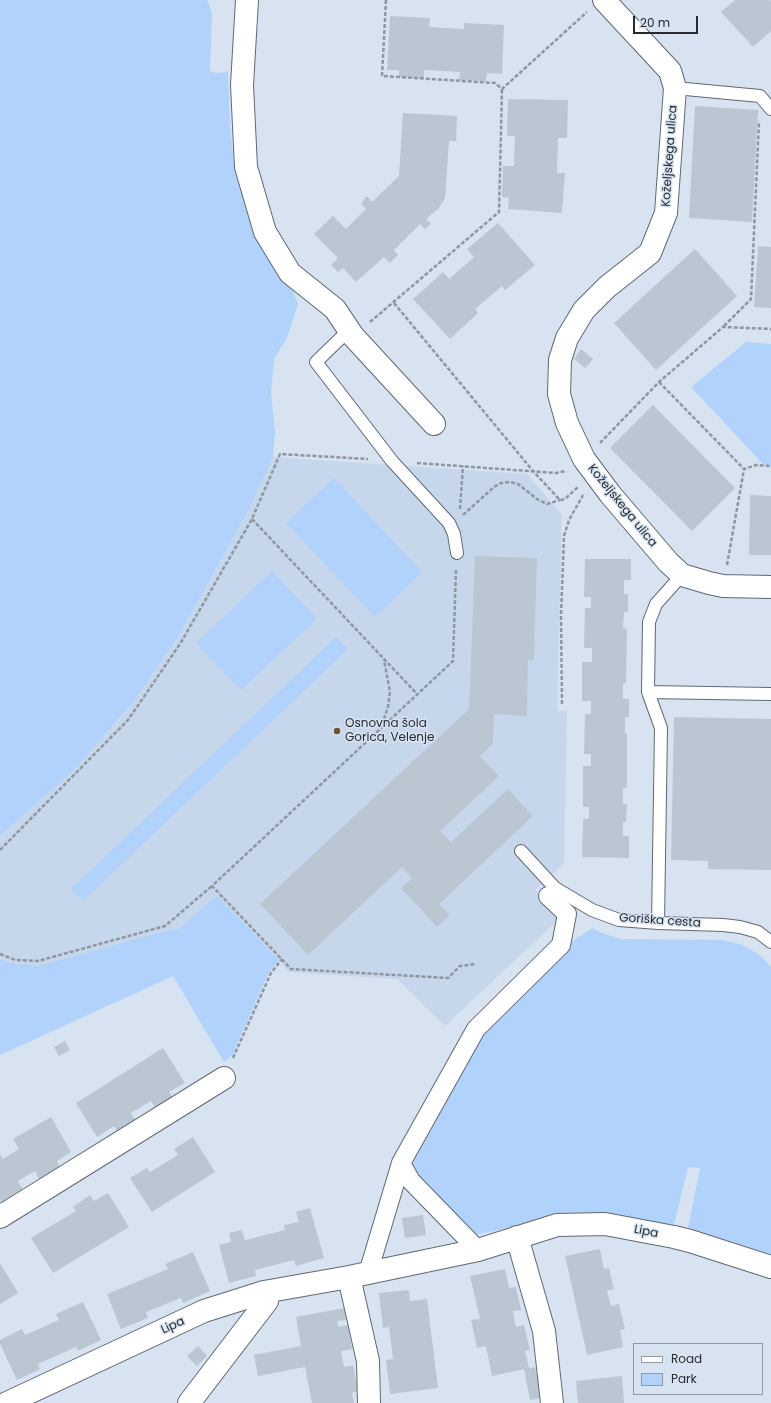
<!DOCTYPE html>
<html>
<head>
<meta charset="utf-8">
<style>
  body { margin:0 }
  #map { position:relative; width:771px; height:1403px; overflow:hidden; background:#d7e3f1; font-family:Poppins,sans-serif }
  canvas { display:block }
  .legend { position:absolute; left:633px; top:1343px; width:130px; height:52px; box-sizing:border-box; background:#d7e3f1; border:1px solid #9199a4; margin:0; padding:5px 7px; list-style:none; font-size:12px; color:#272b30 }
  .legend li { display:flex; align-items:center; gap:8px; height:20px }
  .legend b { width:20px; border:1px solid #9199a4 }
  .scale { position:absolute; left:633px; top:16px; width:65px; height:18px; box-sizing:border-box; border:2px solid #272b30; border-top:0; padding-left:5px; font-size:12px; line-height:14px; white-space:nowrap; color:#272b30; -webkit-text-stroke:3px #d7e3f1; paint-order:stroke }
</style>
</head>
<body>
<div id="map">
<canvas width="771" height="1403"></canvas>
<ul class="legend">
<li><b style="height:5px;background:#fff"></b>Road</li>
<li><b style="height:11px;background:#b0d2fb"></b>Park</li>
</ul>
<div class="scale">20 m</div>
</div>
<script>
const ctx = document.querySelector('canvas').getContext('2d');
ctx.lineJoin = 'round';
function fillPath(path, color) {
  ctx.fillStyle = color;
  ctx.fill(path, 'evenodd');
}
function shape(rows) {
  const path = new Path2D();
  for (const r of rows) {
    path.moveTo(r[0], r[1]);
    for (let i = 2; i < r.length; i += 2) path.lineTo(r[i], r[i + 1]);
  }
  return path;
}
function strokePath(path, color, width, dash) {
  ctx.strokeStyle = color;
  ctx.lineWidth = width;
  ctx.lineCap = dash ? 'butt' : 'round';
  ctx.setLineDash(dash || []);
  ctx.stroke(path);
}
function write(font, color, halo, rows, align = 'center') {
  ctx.font = font + ' Poppins,sans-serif';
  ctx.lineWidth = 3;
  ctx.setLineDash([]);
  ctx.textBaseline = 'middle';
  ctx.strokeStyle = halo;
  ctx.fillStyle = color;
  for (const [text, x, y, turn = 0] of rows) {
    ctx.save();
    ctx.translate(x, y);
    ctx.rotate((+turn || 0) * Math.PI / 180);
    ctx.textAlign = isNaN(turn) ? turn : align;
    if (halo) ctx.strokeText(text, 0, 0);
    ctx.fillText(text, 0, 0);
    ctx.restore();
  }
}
fillPath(shape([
  [273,457,527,474,562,515,557,711,567,711,564,863,535,890,561,917,445,1026,397,979,288,972,279,960,217,895,179,929,165,931,38,966,5,962,0,959,0,836,72,772,134,701,177,639,247,513]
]), '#c7d7eb');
fillPath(shape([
  [0,0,206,0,208,1,212,14,210,71,216,73,228,72,230,126,234,164,257,221,284,269,298,304,287,338,274,359,271,392,275,433,273,457,247,513,177,639,134,701,72,772,0,836],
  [746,342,771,344,771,465,764,465,691,387],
  [334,478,422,572,375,617,286,523],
  [272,571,317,619,241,690,196,643],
  [336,637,348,649,83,901,71,889],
  [217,895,279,960,269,972,232,1056,224,1062,173,976,0,1055,0,959,5,962,38,966,165,931,179,929],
  [592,928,604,934,622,939,721,940,740,944,760,955,771,967,771,1263,686,1238,700,1168,688,1167,672,1233,555,1218,474,1235,452,1234,437,1222,425,1208,408,1184,401,1160,470,1043,564,947]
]), '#b0d2fb');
fillPath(shape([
  [735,0,770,0,771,2,771,31,753,47,721,12],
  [390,16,430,18,429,27,464,29,464,23,504,25,502,74,487,73,486,81,459,80,460,72,424,70,424,79,399,77,399,70,387,70],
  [508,99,568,100,567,138,558,138,557,173,565,173,562,213,508,209,509,198,502,197,503,166,514,166,515,136,507,136],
  [695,106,758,110,752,222,689,218],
  [403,113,457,116,456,141,449,141,445,198,439,208,426,219,431,224,425,229,420,224,394,250,398,255,390,263,384,257,356,282,343,268,338,272,331,265,338,258,314,234,333,216,346,229,366,209,361,203,367,196,372,202,399,176],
  [498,223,535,265,505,290,502,286,475,309,478,313,450,339,413,299,443,272,449,279,474,257,467,249],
  [758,246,771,247,771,308,754,307],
  [695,249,737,296,656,370,614,323],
  [581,349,593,359,585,368,574,359],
  [653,405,735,488,692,531,610,448],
  [750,495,771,496,771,555,749,555],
  [475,556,537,558,534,660,528,660,527,716,494,714,493,744,480,756,499,776,440,831,451,842,508,789,533,816,439,904,450,915,437,927,401,888,412,878,402,867,308,955,260,904,469,709],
  [585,559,631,559,631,580,624,580,624,594,628,594,628,612,624,612,623,628,627,629,626,683,623,683,623,699,629,699,629,717,625,717,625,733,627,733,627,788,623,788,623,804,627,804,626,822,623,822,623,836,629,836,629,858,582,857,583,819,589,819,589,807,583,807,583,766,591,766,591,754,584,754,585,714,591,714,591,701,582,701,582,662,592,662,592,648,584,648,585,608,591,608,591,597,584,597],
  [674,717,771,719,771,870,708,869,708,861,671,860],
  [65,1041,70,1050,59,1056,54,1047],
  [163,1048,185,1083,169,1092,173,1098,156,1109,151,1101,131,1113,135,1120,118,1131,114,1126,97,1137,76,1103],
  [51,1117,71,1152,57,1161,60,1167,39,1179,35,1171,18,1181,23,1190,2,1203,0,1200,0,1154,3,1159,19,1149,13,1139],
  [193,1137,215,1172,152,1212,130,1178,147,1168,150,1172,178,1155,174,1149],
  [108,1193,129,1227,53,1273,31,1238,76,1211,73,1207,90,1195,94,1201],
  [310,1208,324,1258,296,1266,294,1260,255,1270,256,1276,229,1283,219,1245,231,1242,229,1233,242,1230,245,1240,285,1230,284,1225,299,1222,296,1212],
  [423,1215,426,1235,405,1238,402,1218],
  [600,1249,604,1269,609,1268,614,1289,607,1291,611,1306,619,1304,625,1329,620,1330,623,1347,587,1355,565,1256],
  [193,1252,210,1291,183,1303,181,1298,146,1312,148,1318,121,1329,107,1294,168,1269,165,1264],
  [0,1263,18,1293,0,1304],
  [505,1269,509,1288,516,1287,521,1310,513,1311,516,1327,524,1325,530,1350,525,1351,529,1368,535,1367,542,1398,530,1400,524,1369,492,1376,486,1346,477,1348,471,1320,480,1319,470,1276],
  [409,1290,410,1301,427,1299,438,1388,390,1394,386,1360,393,1359,389,1327,383,1328,379,1293],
  [83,1302,101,1340,78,1351,76,1347,56,1356,38,1364,40,1369,17,1380,0,1344,0,1340,22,1329,25,1335,59,1320,56,1314],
  [344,1308,346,1320,337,1321,338,1327,348,1325,352,1349,341,1351,344,1367,353,1365,358,1391,352,1393,354,1403,312,1403,305,1367,258,1376,254,1355,301,1346,296,1317],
  [198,1346,207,1356,197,1366,187,1356],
  [622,1376,624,1403,578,1403,576,1381]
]), '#bbc6d3');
const service = shape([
  [675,88,760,96,771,109],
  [349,330,316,362,392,461,449,523,454,534,457,553],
  [648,692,771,694],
  [521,851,555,888,592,910,619,920,658,923,723,925,740,927,758,932,771,942],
  [658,923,661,728,648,692,649,622,656,604,682,575]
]);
const pedestrian = shape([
  [478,1250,411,1181,401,1163,476,1029,561,945,567,914,548,896],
  [368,1273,401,1163]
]);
const minor = shape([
  [247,0,242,85,246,167,265,232,290,273,335,309,353,336,434,424],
  [604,0,670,71,675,88,666,213,650,253,607,287,584,310,567,338,560,360,559,394,567,423,584,459,610,494,668,562,682,575,709,583,723,586,771,587],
  [0,1217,224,1078],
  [517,1237,544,1331,552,1403],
  [349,1277,368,1361,369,1403],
  [7,1403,204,1311,264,1292,349,1277,478,1250,557,1225,605,1224,674,1237,690,1241,771,1267],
  [189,1403,267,1301,264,1292]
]);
strokePath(service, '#5f6975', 14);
strokePath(pedestrian, '#5f6975', 20);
strokePath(minor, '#5f6975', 24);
strokePath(shape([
  [386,0,382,76,495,83,502,89,587,12],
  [394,303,533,471,560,500,565,499,578,487],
  [370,322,499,212,502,89],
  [724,326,751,299,759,121],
  [659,382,744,469,756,465,771,466],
  [600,443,659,382,723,327,771,329],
  [417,463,556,473,566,471],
  [460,509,463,466],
  [463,515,494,487,501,483,510,482,518,484,537,499,547,504,560,500],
  [252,519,418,695],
  [727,565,744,469],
  [456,570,453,661,212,886,291,969,448,978,460,966,476,964],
  [562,704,561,616,564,536,569,520,583,495],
  [382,725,388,707,390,692,384,660],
  [0,850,128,720,180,644,252,519,280,454,368,459],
  [0,954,15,960,38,961,165,926,212,886],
  [233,1058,271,973,282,959]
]), '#8e96a1', 2.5, [4, 2]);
strokePath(service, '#fff', 12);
strokePath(pedestrian, '#fff', 18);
strokePath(minor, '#fff', 22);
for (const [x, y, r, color] of [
  [337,731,4,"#725228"]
]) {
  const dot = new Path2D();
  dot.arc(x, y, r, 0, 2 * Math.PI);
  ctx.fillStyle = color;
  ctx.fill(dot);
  strokePath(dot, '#d7e3f1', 1.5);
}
write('12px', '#272b30', '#d7e3f1', [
  ["Koželjskega ulica",670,156,-86],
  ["Koželjskega ulica",622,506,51],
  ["Goriška cesta",660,921,4],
  ["Lipa",646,1232,11],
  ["Lipa",173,1326,-25]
]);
write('12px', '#272b30', '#d7e3f1', [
  ["Osnovna šola",345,724],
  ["Gorica, Velenje",345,738]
], 'left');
</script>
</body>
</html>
